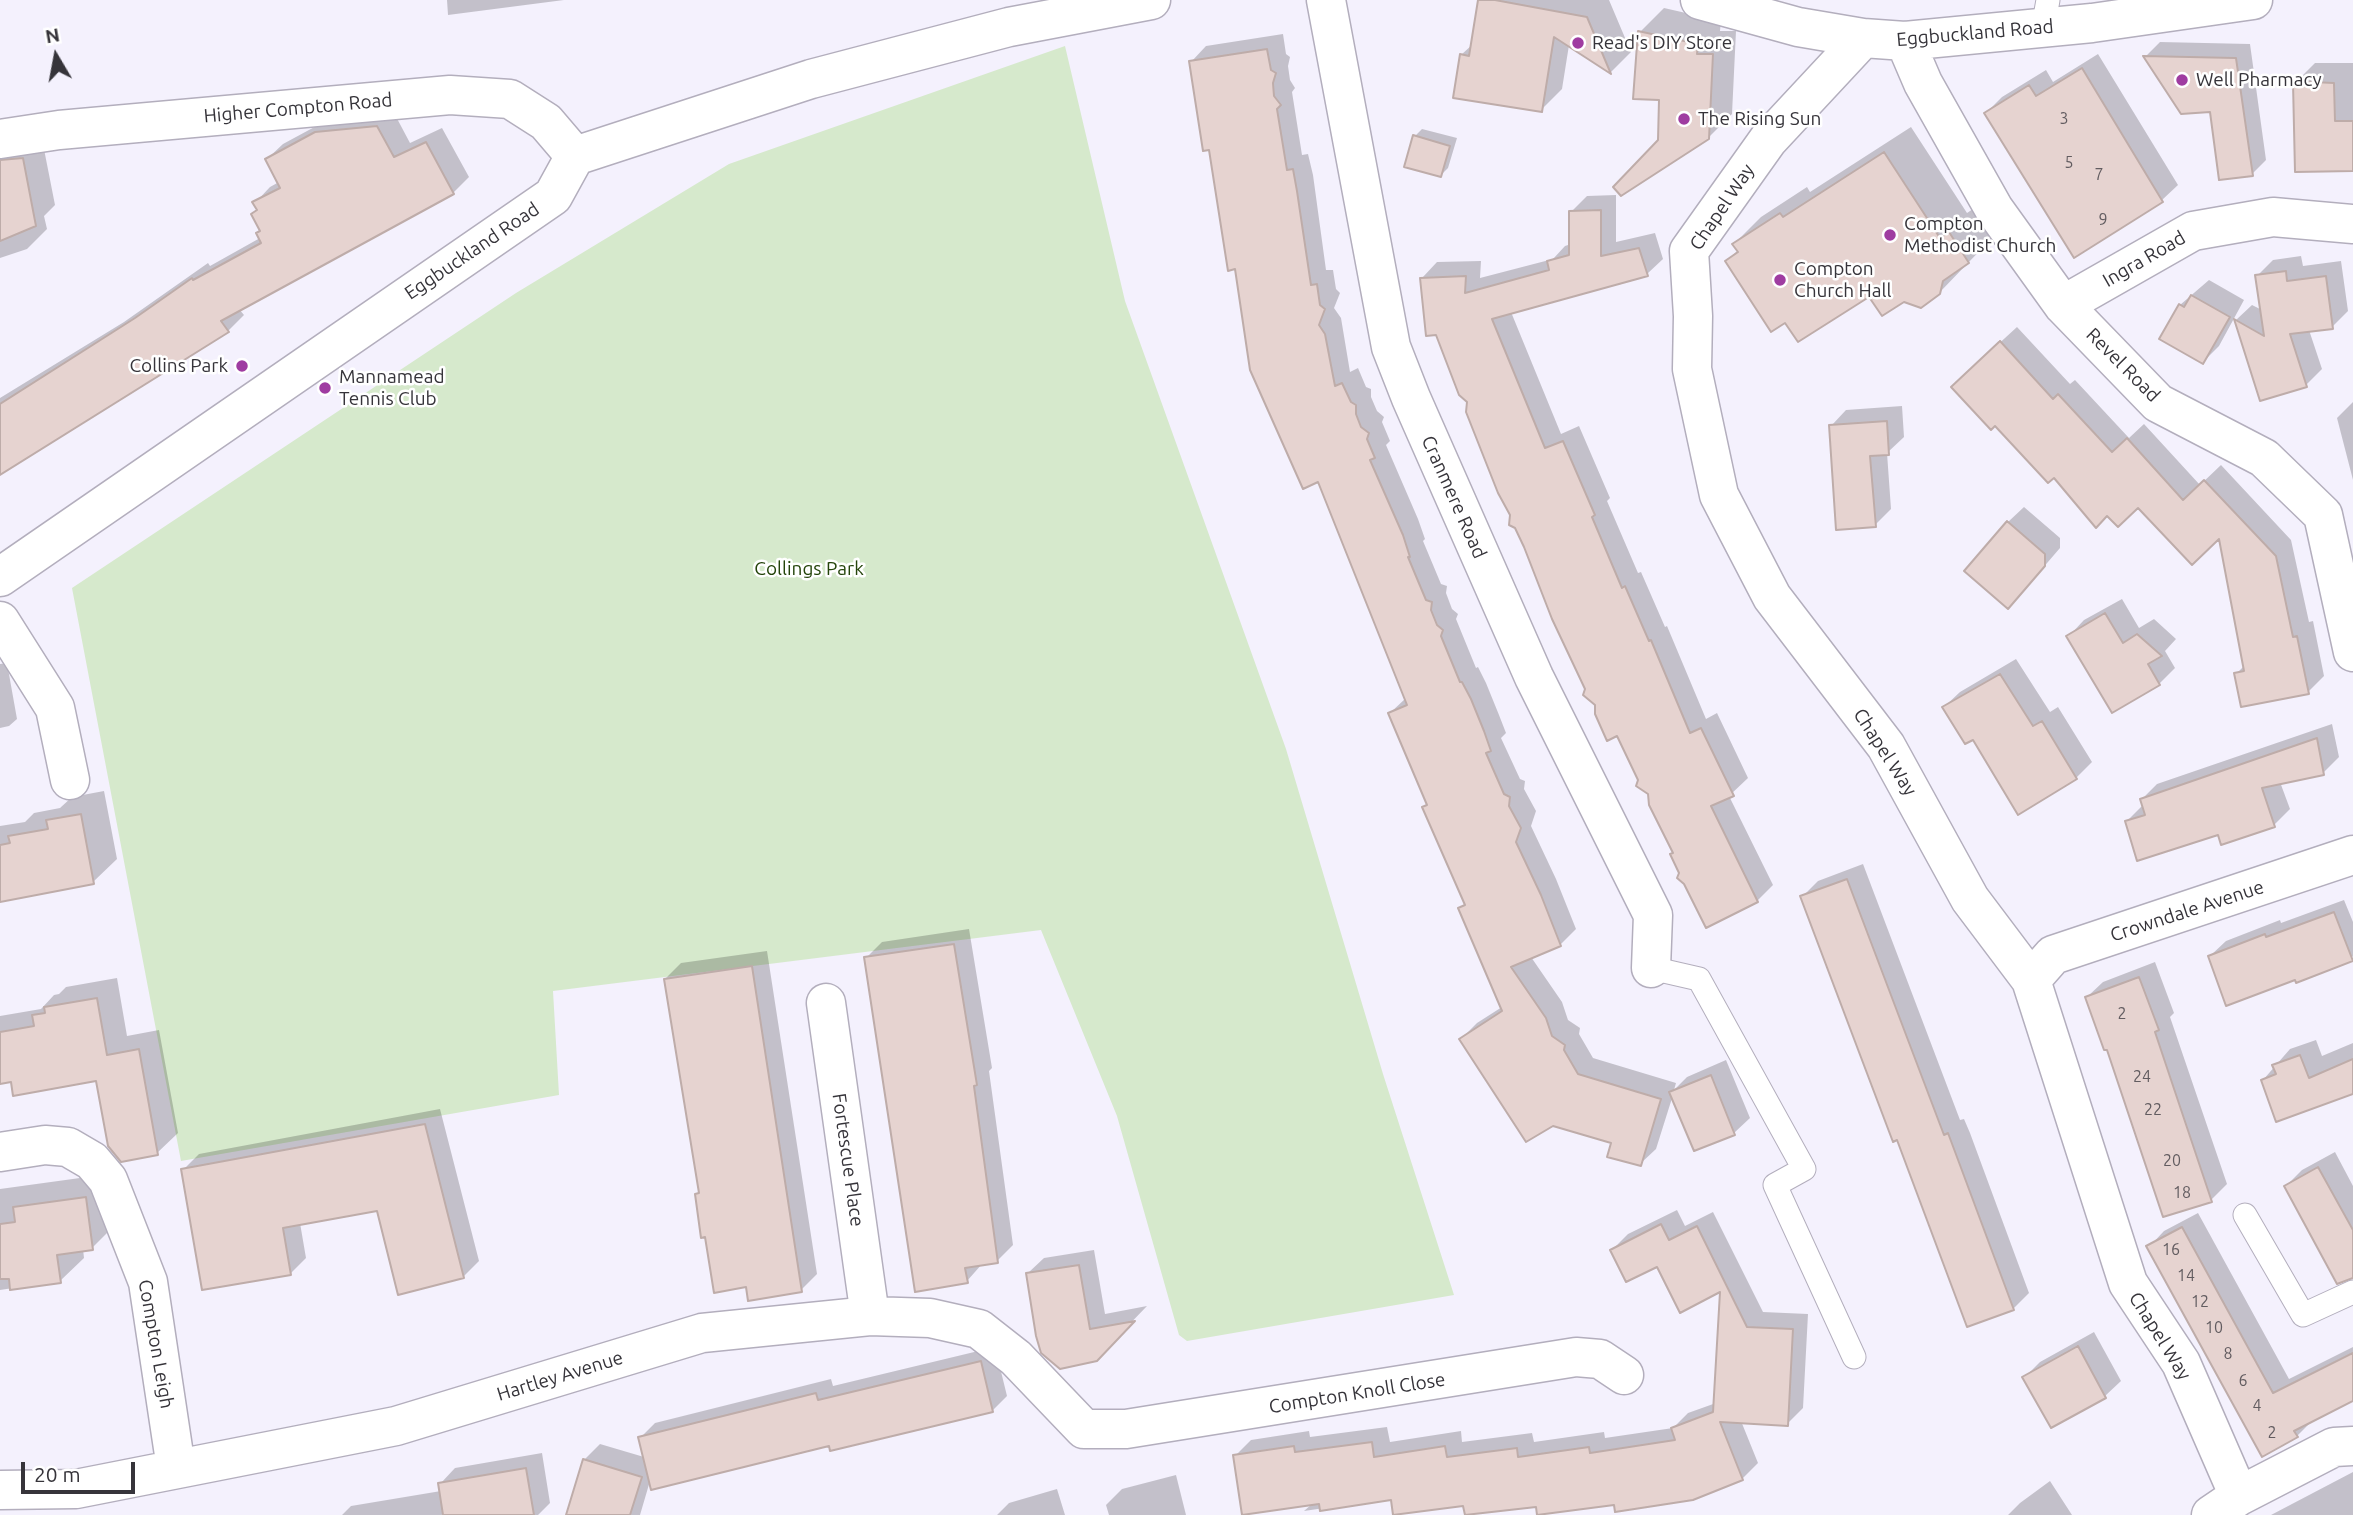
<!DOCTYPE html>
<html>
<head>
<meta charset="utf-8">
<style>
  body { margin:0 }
  #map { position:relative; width:2353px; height:1515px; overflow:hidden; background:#f4f1fd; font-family:Ubuntu,sans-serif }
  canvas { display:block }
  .north { position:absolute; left:21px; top:21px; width:70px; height:70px; -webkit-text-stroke:5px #fff; paint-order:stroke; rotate:350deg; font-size:19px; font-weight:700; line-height:28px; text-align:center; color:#36343a }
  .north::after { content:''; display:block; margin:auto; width:24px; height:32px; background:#36343a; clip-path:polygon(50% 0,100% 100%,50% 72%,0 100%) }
  .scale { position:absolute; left:21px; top:1462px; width:114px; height:32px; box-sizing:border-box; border:4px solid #36343a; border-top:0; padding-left:9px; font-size:21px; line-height:24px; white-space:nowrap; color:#36343a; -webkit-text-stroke:5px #fff; paint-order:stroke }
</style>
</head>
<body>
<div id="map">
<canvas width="2353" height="1515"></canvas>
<div class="north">N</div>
<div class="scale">20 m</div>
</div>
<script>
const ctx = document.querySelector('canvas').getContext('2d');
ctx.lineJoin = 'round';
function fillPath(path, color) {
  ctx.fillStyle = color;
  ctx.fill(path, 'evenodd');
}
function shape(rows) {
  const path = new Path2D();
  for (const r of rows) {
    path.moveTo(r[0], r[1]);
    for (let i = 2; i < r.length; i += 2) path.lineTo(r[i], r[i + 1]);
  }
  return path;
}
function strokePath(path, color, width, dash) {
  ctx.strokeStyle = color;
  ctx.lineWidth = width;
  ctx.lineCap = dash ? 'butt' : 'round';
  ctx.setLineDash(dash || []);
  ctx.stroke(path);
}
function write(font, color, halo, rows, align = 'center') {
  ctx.font = font + ' Ubuntu,sans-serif';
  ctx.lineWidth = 5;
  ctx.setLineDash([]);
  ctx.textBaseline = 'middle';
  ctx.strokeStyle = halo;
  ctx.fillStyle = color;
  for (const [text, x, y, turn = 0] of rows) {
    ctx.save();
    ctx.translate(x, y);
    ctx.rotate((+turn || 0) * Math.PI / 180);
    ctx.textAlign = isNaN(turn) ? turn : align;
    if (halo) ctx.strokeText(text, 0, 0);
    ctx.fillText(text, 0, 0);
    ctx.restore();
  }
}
fillPath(shape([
  [1065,46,1125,301,1286,749,1383,1074,1454,1295,1187,1341,1179,1335,1117,1116,1041,930,553,991,559,1095,181,1161,72,588,516,293,729,164]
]), '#d6e9cc');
fillPath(shape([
  [447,0,564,0,448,15],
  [1479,0,1609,0,1631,52,1611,72,1569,45,1562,89,1541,110,1461,55,1473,44],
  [1664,8,1721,21,1720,31,1736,31,1732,114,1708,138,1660,140,1660,98,1640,32],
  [1283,34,1286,54,1290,57,1288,66,1290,80,1295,88,1292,92,1302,155,1308,154,1313,175,1326,270,1333,270,1336,289,1340,293,1334,308,1341,318,1350,372,1358,368,1366,387,1371,389,1371,397,1377,411,1384,417,1382,422,1390,441,1386,445,1418,519,1425,539,1423,541,1441,584,1447,586,1446,593,1452,609,1458,614,1456,619,1476,668,1478,667,1486,683,1499,715,1506,733,1501,738,1520,779,1525,781,1524,789,1536,811,1531,826,1556,879,1576,929,1560,945,1531,957,1562,1002,1568,1020,1580,1028,1579,1034,1593,1058,1676,1083,1674,1090,1687,1077,1726,1060,1750,1118,1734,1133,1673,1095,1656,1149,1640,1164,1613,1142,1461,1039,1477,1023,1502,1007,1460,909,1466,903,1424,808,1429,803,1390,713,1406,698,1236,267,1191,62,1206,46],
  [2160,42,2250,44,2266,160,2252,174,2212,110,2146,56],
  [2098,54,2178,185,2162,200,2074,255,1986,113,2002,97,2046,70,2053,82],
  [2315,63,2353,63,2353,170,2295,83],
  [393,111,410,143,442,128,469,177,453,193,239,309,244,315,228,331,0,474,0,398,124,322,208,263,210,266,260,238,262,229,258,209,255,203,270,187,279,182,267,159,283,144,333,117],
  [1911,127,1967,213,1976,207,1995,235,1939,293,1904,300,1870,295,1786,321,1727,261,1738,250,1734,244,1761,217,1807,187,1810,192],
  [1422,129,1457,138,1448,168,1440,176,1415,136],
  [43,144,55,205,44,216,47,229,27,249,0,258,0,151],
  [1616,195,1616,242,1655,233,1663,259,1647,274,1511,312,1561,434,1579,426,1610,498,1607,501,1638,573,1641,572,1665,627,1667,626,1706,719,1717,713,1748,778,1729,796,1773,885,1757,901,1681,873,1650,793,1639,780,1618,734,1587,689,1512,515,1422,278,1437,262,1481,261,1480,278,1553,259,1565,246,1571,244,1571,212,1587,196],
  [2301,256,2303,266,2341,261,2348,311,2332,327,2309,330,2322,369,2306,385,2261,399,2236,320,2252,305,2262,310,2257,276,2273,260],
  [2209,280,2244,300,2219,346,2203,362,2180,305],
  [2017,327,2070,384,2075,380,2129,438,2144,424,2200,485,2221,465,2291,540,2309,622,2313,621,2324,676,2308,692,2236,674,2245,665,2220,535,2138,506,1969,371],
  [2353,402,2353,480,2337,418],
  [1902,406,1904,437,1887,453,1891,509,1875,525,1831,426,1846,410],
  [2024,507,2060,538,2060,548,2023,591,2008,522],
  [2122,599,2139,628,2154,619,2176,639,2165,651,2175,668,2159,684,2069,636,2084,620],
  [2016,659,2050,712,2058,707,2092,762,2076,778,1974,737,1944,707,1960,692],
  [7,663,17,719,9,726,0,728,0,664],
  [2332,724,2339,757,2323,773,2280,782,2290,809,2274,825,2219,833,2127,821,2143,805,2142,799,2157,784],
  [104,791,117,859,93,882,0,900,0,826,25,822,34,813,60,808,72,797],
  [1863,864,1960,1120,1964,1119,1970,1133,2029,1293,2013,1309,1898,1138,1802,897,1818,881],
  [2344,900,2353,922,2353,956,2348,962,2210,956,2226,941,2280,920,2281,923],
  [969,929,992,1068,989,1071,1013,1245,997,1261,982,1264,967,1281,866,958,882,942],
  [767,951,817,1274,801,1290,747,1285,706,1235,697,1194,700,1191,665,979,681,963],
  [2155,962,2174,1013,2170,1017,2227,1184,2211,1200,2087,997,2103,982],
  [117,978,127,1036,159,1030,178,1133,157,1153,97,1079,12,1080,0,1082,0,1016,41,1009,54,995,59,994,66,987],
  [2316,1040,2322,1056,2353,1043,2353,1092,2263,1080,2290,1049],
  [440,1109,479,1261,463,1277,378,1209,300,1223,306,1258,290,1274,183,1170,199,1154],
  [2335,1152,2353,1186,2353,1277,2286,1186,2302,1170],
  [109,1174,116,1224,92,1248,83,1249,84,1258,60,1281,0,1290,0,1189],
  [1677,1210,1685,1226,1713,1212,1763,1312,1808,1314,1803,1408,1787,1424,1741,1421,1758,1463,1742,1479,1615,1503,1465,1504,1393,1498,1304,1511,1312,1504,1235,1456,1251,1440,1309,1431,1310,1437,1387,1427,1390,1442,1461,1431,1462,1442,1532,1433,1534,1442,1604,1432,1605,1438,1673,1428,1688,1413,1716,1403,1722,1289,1657,1264,1612,1250,1628,1234],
  [2198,1213,2289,1379,2353,1347,2353,1400,2313,1420,2297,1436,2149,1247,2164,1231],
  [1094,1250,1105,1314,1147,1306,1096,1359,1028,1273,1044,1258],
  [2094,1332,2121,1381,2105,1396,2051,1426,2024,1378,2040,1362],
  [995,1347,1007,1396,992,1411,650,1481,640,1515,568,1515,584,1460,600,1444,644,1457,640,1438,655,1423,831,1379,833,1386],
  [542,1453,550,1503,538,1515,342,1515,351,1506,441,1491,440,1484,455,1468],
  [2353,1472,2353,1515,2271,1515],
  [1176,1475,1186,1515,1109,1515,1106,1505,1122,1489],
  [2050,1481,2072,1515,2008,1515,2020,1503],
  [1057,1489,1065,1515,997,1515,1009,1503]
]), '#0003');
const building = shape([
  [1478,0,1495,0,1587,17,1611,74,1554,37,1542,112,1453,98,1460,54,1469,56,1478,0],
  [1638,31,1698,44,1697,54,1713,54,1709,139,1621,196,1613,187,1658,140,1659,100,1633,99,1638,31],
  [1267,49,1271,70,1276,73,1273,83,1274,96,1281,105,1277,109,1287,170,1293,169,1297,191,1311,285,1317,284,1320,305,1325,309,1319,325,1325,334,1335,386,1342,383,1351,402,1356,405,1356,414,1361,427,1369,433,1367,439,1375,458,1370,460,1403,535,1410,557,1408,557,1426,600,1432,602,1431,610,1437,625,1443,630,1441,636,1460,682,1462,682,1471,699,1484,731,1491,751,1486,753,1504,794,1510,797,1509,806,1521,828,1516,842,1541,895,1561,946,1511,967,1546,1018,1552,1036,1565,1045,1564,1050,1578,1074,1661,1099,1641,1166,1607,1157,1611,1143,1553,1126,1526,1142,1459,1039,1502,1011,1458,908,1465,905,1422,807,1427,805,1388,713,1407,705,1318,482,1303,489,1250,370,1235,269,1228,271,1209,150,1203,151,1189,61,1267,49],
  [2143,56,2236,58,2253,176,2219,180,2210,112,2181,114,2143,56],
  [2082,68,2163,202,2074,258,1984,113,2029,85,2036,96,2082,68],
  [2313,82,2334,83,2335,121,2353,121,2353,171,2295,172,2293,83,2313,82],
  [377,126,394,157,426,142,454,194,221,321,229,332,0,475,0,404,135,318,192,278,193,280,261,243,256,233,260,231,251,214,257,210,252,202,280,188,265,159,315,132,377,126],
  [1413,135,1450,146,1441,177,1404,167,1413,135],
  [1884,152,1940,238,1949,232,1969,263,1943,281,1940,294,1921,308,1904,302,1882,316,1869,297,1798,342,1785,323,1771,332,1725,261,1738,252,1732,244,1780,213,1783,217,1884,152],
  [23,158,36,226,0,241,0,160,23,158],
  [1601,210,1601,256,1639,248,1648,276,1492,319,1545,448,1563,441,1595,515,1592,517,1622,588,1625,586,1649,641,1651,640,1690,733,1701,728,1734,796,1711,806,1758,902,1706,928,1684,884,1677,878,1679,873,1670,854,1673,853,1649,805,1648,794,1636,786,1638,780,1617,736,1607,741,1595,714,1595,705,1583,695,1585,689,1552,619,1524,547,1515,528,1509,525,1510,515,1498,493,1466,412,1467,402,1459,395,1436,335,1426,336,1420,278,1466,276,1465,293,1549,270,1547,261,1569,255,1569,211,1601,210],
  [2286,271,2287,281,2326,276,2333,329,2290,334,2307,387,2260,401,2234,319,2264,336,2255,275,2286,271],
  [2191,295,2230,317,2203,364,2159,339,2179,304,2184,307,2191,295],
  [2000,341,2053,399,2058,394,2112,452,2127,438,2183,500,2204,480,2276,556,2293,637,2297,636,2309,694,2241,707,2234,673,2244,671,2219,539,2192,565,2138,508,2118,527,2107,516,2096,528,2054,478,2048,483,1995,426,1991,430,1951,387,2000,341],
  [1887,421,1889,455,1870,456,1876,527,1836,530,1829,425,1887,421],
  [2007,521,2045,554,2045,566,2008,609,1964,571,2007,521],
  [2105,613,2123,643,2137,634,2162,656,2148,664,2160,685,2112,713,2066,636,2105,613],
  [2000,674,2033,726,2042,721,2077,779,2018,815,1973,740,1965,744,1942,707,2000,674],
  [2317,738,2324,775,2262,788,2275,827,2221,845,2218,835,2137,861,2125,821,2145,815,2140,799,2317,738],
  [81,814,94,884,0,902,0,845,10,843,8,836,48,829,46,820,81,814],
  [1847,879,1944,1135,1948,1133,1954,1149,2014,1310,1967,1327,1897,1140,1893,1142,1800,896,1847,879],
  [2334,912,2353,961,2296,983,2295,980,2226,1006,2208,956,2265,934,2266,937,2334,912],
  [954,944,977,1085,974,1086,998,1263,965,1268,968,1283,915,1292,864,957,954,944],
  [752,966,802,1292,748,1301,746,1287,714,1293,705,1237,701,1238,695,1194,699,1193,664,979,752,966],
  [2139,977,2159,1030,2155,1032,2212,1202,2163,1217,2107,1050,2104,1050,2085,997,2139,977],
  [97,998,107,1055,139,1049,158,1155,121,1162,108,1146,96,1081,13,1096,11,1082,0,1084,0,1032,34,1026,32,1015,45,1013,44,1007,97,998],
  [2300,1055,2309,1078,2353,1059,2353,1094,2276,1122,2261,1080,2276,1074,2272,1065,2300,1055],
  [1711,1075,1735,1135,1694,1151,1669,1092,1711,1075],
  [425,1124,464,1278,398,1295,377,1211,283,1228,291,1275,202,1290,181,1169,425,1124],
  [2318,1167,2353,1230,2353,1278,2337,1284,2284,1186,2318,1167],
  [86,1197,93,1250,57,1255,61,1283,10,1290,9,1279,0,1279,0,1224,15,1222,13,1207,86,1197],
  [1661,1224,1669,1240,1697,1226,1747,1327,1793,1329,1788,1426,1720,1422,1743,1480,1693,1500,1615,1512,1614,1505,1537,1515,1536,1507,1465,1515,1463,1506,1393,1515,1391,1500,1320,1511,1319,1504,1242,1515,1233,1455,1294,1446,1295,1452,1372,1442,1374,1457,1445,1446,1447,1457,1517,1448,1518,1457,1589,1447,1590,1453,1675,1440,1671,1428,1713,1412,1720,1292,1680,1313,1657,1267,1626,1282,1610,1250,1661,1224],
  [2182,1227,2273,1393,2353,1353,2353,1401,2294,1431,2298,1437,2262,1457,2146,1246,2182,1227],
  [1079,1265,1090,1329,1135,1321,1097,1361,1060,1369,1041,1353,1036,1336,1026,1273,1079,1265],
  [2078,1346,2106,1398,2051,1428,2022,1377,2078,1346],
  [981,1361,993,1412,830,1451,829,1446,651,1490,638,1437,816,1393,818,1400,981,1361],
  [583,1459,642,1477,630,1515,566,1515,583,1459],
  [526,1468,534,1515,443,1515,438,1483,526,1468]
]);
fillPath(building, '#e6d3d0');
strokePath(building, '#beaca9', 2);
const lane = shape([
  [2043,28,2048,0],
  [1651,968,1699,979,1804,1169,1775,1185,1854,1357],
  [2245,1215,2303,1315,2353,1292]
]);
const street = shape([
  [1326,0,1391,347,1411,398,1534,677,1653,915,1651,968],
  [1700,0,1798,27,1863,38,1905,41,2092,23,2253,0],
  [1863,38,1768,140,1689,251,1693,316,1692,369,1719,495,1772,597,1886,746,1970,899,2031,980,2128,1283,2181,1363,2239,1496],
  [1905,41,1923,83,1994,209,2063,305,2158,403,2264,458,2323,515,2353,652],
  [0,139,59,130,450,95,510,99,546,122,575,156],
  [2063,305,2193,231,2273,217,2353,224],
  [0,577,553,196,575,156,811,79,1009,27,1151,0],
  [0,621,55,708,70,780],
  [2031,980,2053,955,2353,855],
  [826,1003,870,1316],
  [0,1152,45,1145,68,1147,92,1161,108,1180,148,1282,176,1468],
  [0,1490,76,1489,396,1426,702,1333,870,1316,930,1318,979,1329,1016,1358,1084,1429,1126,1429,1576,1357,1600,1359,1624,1375],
  [2211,1515,2239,1496,2334,1447,2353,1446]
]);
strokePath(lane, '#b3aebd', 25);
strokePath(street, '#b3aebd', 41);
strokePath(lane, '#fff', 23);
strokePath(street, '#fff', 38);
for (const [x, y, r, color] of [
  [1578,43,7,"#9f3ca1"],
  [2182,80,7,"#9f3ca1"],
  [1684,119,7,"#9f3ca1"],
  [1890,235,7,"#9f3ca1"],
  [1780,280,7,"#9f3ca1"],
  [242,366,7,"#9f3ca1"],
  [325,388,7,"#9f3ca1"]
]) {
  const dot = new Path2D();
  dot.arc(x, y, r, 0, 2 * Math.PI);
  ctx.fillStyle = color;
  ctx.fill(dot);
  strokePath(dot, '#fff', 2.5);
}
write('16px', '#625c60', null, [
  ["3",2064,119],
  ["5",2069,163],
  ["7",2099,175],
  ["9",2103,220],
  ["2",2122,1014],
  ["24",2142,1077],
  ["22",2153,1110],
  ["20",2172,1161],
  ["18",2182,1193],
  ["16",2171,1250],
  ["14",2186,1276],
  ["12",2200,1302],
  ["10",2214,1328],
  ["8",2228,1354],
  ["6",2243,1381],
  ["4",2257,1406],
  ["2",2272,1433]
]);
write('19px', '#36343a', '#fff', [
  ["Eggbuckland Road",1975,33,-5],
  ["Higher Compton Road",298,108,-5],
  ["Chapel Way",1722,207,-56],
  ["Eggbuckland Road",472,251,-34],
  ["Ingra Road",2144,259,-30],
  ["Revel Road",2123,365,45],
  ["Cranmere Road",1454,497,66],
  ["Chapel Way",1885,752,57],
  ["Crowndale Avenue",2187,911,-18],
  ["Fortescue Place",848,1160,82],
  ["Chapel Way",2160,1336,58],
  ["Compton Leigh",156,1344,80],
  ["Hartley Avenue",560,1376,-17],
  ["Compton Knoll Close",1357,1393,-9]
]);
write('19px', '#36343a', '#fff', [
  ["Read's DIY Store",1592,43],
  ["Well Pharmacy",2196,80],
  ["The Rising Sun",1698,119],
  ["Compton",1904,224],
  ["Methodist Church",1904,246],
  ["Compton",1794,269],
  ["Church Hall",1794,291],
  ["Collins Park",228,366,"right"],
  ["Mannamead",339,377],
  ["Tennis Club",339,399]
], 'left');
write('19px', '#24440a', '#fff', [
  ["Collings Park",809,569]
]);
</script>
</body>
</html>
